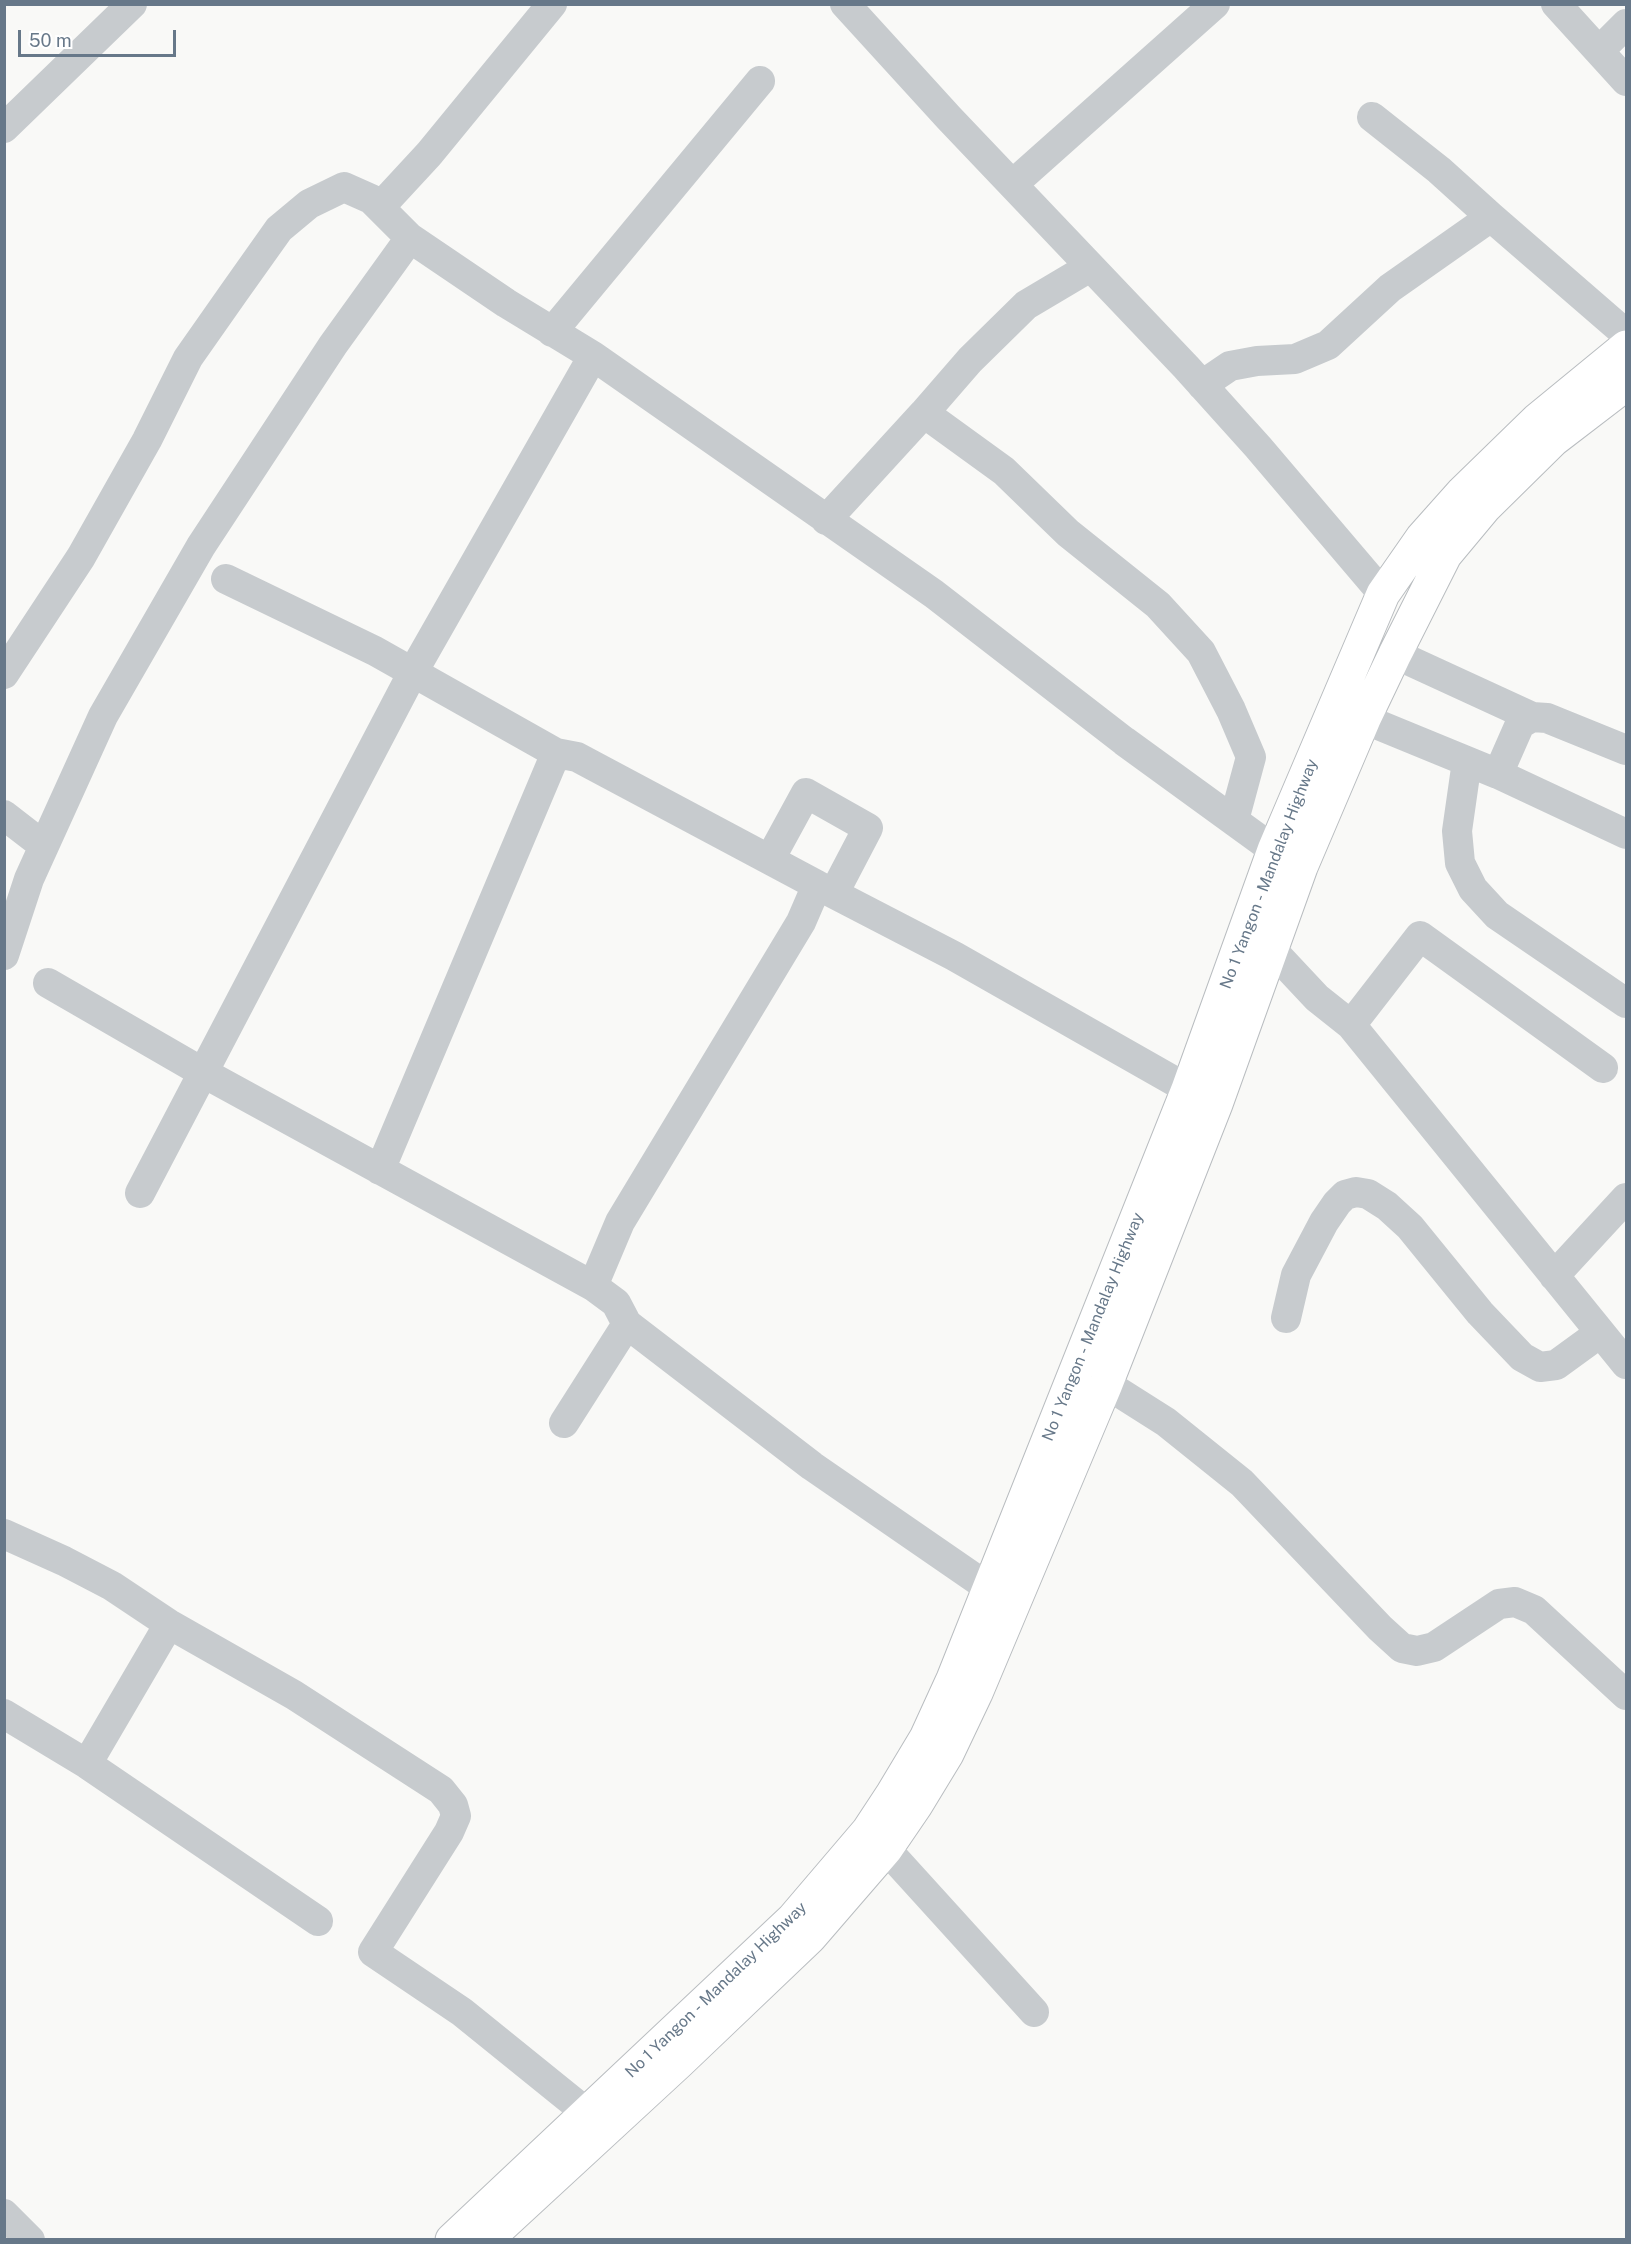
<!DOCTYPE html>
<html>
<head>
<meta charset="utf-8">
<style>
  body { margin:0 }
  #map { position:relative; width:1631px; height:2244px; overflow:hidden; background:#f9f9f7; font-family:"Public Sans",sans-serif }
  canvas { display:block }
  .frame { position:absolute; inset:0; border:6px solid #677889; pointer-events:none }
  .scale { position:absolute; left:18px; top:30px; width:158px; height:27px; box-sizing:border-box; border:3px solid #677889; border-top:0; padding-left:8px; font-size:18px; line-height:21px; white-space:nowrap; color:#677889; -webkit-text-stroke:4px #fff; paint-order:stroke }
</style>
</head>
<body>
<div id="map">
<canvas width="1631" height="2244"></canvas>
<div class="frame"></div>
<div class="scale">50 m</div>
</div>
<script>
const ctx = document.querySelector('canvas').getContext('2d');
ctx.lineJoin = 'round';
function shape(rows) {
  const path = new Path2D();
  for (const r of rows) {
    path.moveTo(r[0], r[1]);
    for (let i = 2; i < r.length; i += 2) path.lineTo(r[i], r[i + 1]);
  }
  return path;
}
function strokePath(path, color, width, dash) {
  ctx.strokeStyle = color;
  ctx.lineWidth = width;
  ctx.lineCap = dash ? 'butt' : 'round';
  ctx.setLineDash(dash || []);
  ctx.stroke(path);
}
function write(font, color, halo, rows, align = 'center') {
  ctx.font = font + ' "Public Sans",sans-serif';
  ctx.lineWidth = 6;
  ctx.setLineDash([]);
  ctx.textBaseline = 'middle';
  ctx.strokeStyle = halo;
  ctx.fillStyle = color;
  for (const [text, x, y, turn = 0] of rows) {
    ctx.save();
    ctx.translate(x, y);
    ctx.rotate((+turn || 0) * Math.PI / 180);
    ctx.textAlign = isNaN(turn) ? turn : align;
    if (halo) ctx.strokeText(text, 0, 0);
    ctx.fillText(text, 0, 0);
    ctx.restore();
  }
}
const highway = shape([
  [452,2240,793,1919,868,1831,893,1793,926,1738,953,1679,1188,1089,1274,850,1383,594,1422,538,1463,492,1537,420,1626,347],
  [486,2240,679,2062,810,1937,886,1849,916,1805,947,1754,976,1693,1106,1384,1216,1104,1301,867,1364,719,1395,654,1445,555,1485,507,1553,440,1626,384]
]);
strokePath(highway, '#b9bdc0', 35);
strokePath(shape([
  [845,4,949,118,1186,367,1258,447,1383,594],
  [1556,4,1626,81],
  [1599,51,1626,24],
  [1372,117,1439,170,1491,217,1626,334],
  [4,128,132,4],
  [1013,184,1215,4],
  [380,207,429,154,552,4],
  [552,332,760,81],
  [1202,385,1230,366,1257,361,1295,359,1328,345,1390,288,1491,217],
  [924,413,1004,471,1068,533,1158,605,1201,652,1231,710,1251,757,1234,820],
  [826,520,924,413,970,360,1026,305,1090,267],
  [226,579,375,651,556,753,577,757,817,885],
  [1395,654,1532,717],
  [4,674,81,557,147,440,188,358,235,291,279,229,309,204,344,187,371,199,410,238,506,303,593,356,934,594,1124,741,1274,850],
  [1364,719,1498,774,1626,834],
  [1467,761,1457,831,1460,863,1473,889,1497,915,1626,1003],
  [1498,774,1520,724,1532,717,1547,718,1626,750],
  [4,815,44,846],
  [770,859,806,793,868,828,834,893],
  [1272,950,1317,998,1351,1025,1626,1364],
  [4,955,29,879,103,716,201,546,333,345,410,238],
  [48,983,202,1072,593,1286,616,1303,627,1324,564,1423],
  [1351,1025,1420,936,1603,1068],
  [380,1170,556,753],
  [140,1193,413,672,593,356],
  [1554,1276,1626,1198],
  [593,1286,620,1222,801,922,817,885,954,956,1188,1089],
  [1286,1318,1296,1275,1324,1222,1337,1203,1345,1195,1356,1192,1368,1194,1387,1206,1410,1227,1480,1313,1522,1357,1540,1367,1556,1365,1600,1333],
  [627,1324,812,1466,989,1588],
  [1106,1384,1166,1422,1242,1483,1380,1628,1402,1648,1417,1651,1434,1647,1499,1604,1515,1602,1534,1610,1626,1695],
  [4,1534,64,1561,112,1586,169,1624,294,1695,441,1790,453,1805,456,1816,449,1832,373,1952,462,2012,587,2113],
  [4,1714,87,1764,318,1921],
  [87,1764,169,1624],
  [886,1849,1034,2012],
  [4,2214,30,2240]
]), '#c7cbce', 30);
strokePath(highway, '#fff', 33);
write('16px', '#677889', '#fff', [
  ["No 1 Yangon - Mandalay Highway",1269,874,-69],
  ["No 1 Yangon - Mandalay Highway",1093,1327,-68],
  ["No 1 Yangon - Mandalay Highway",716,1990,-44]
]);
</script>
</body>
</html>
